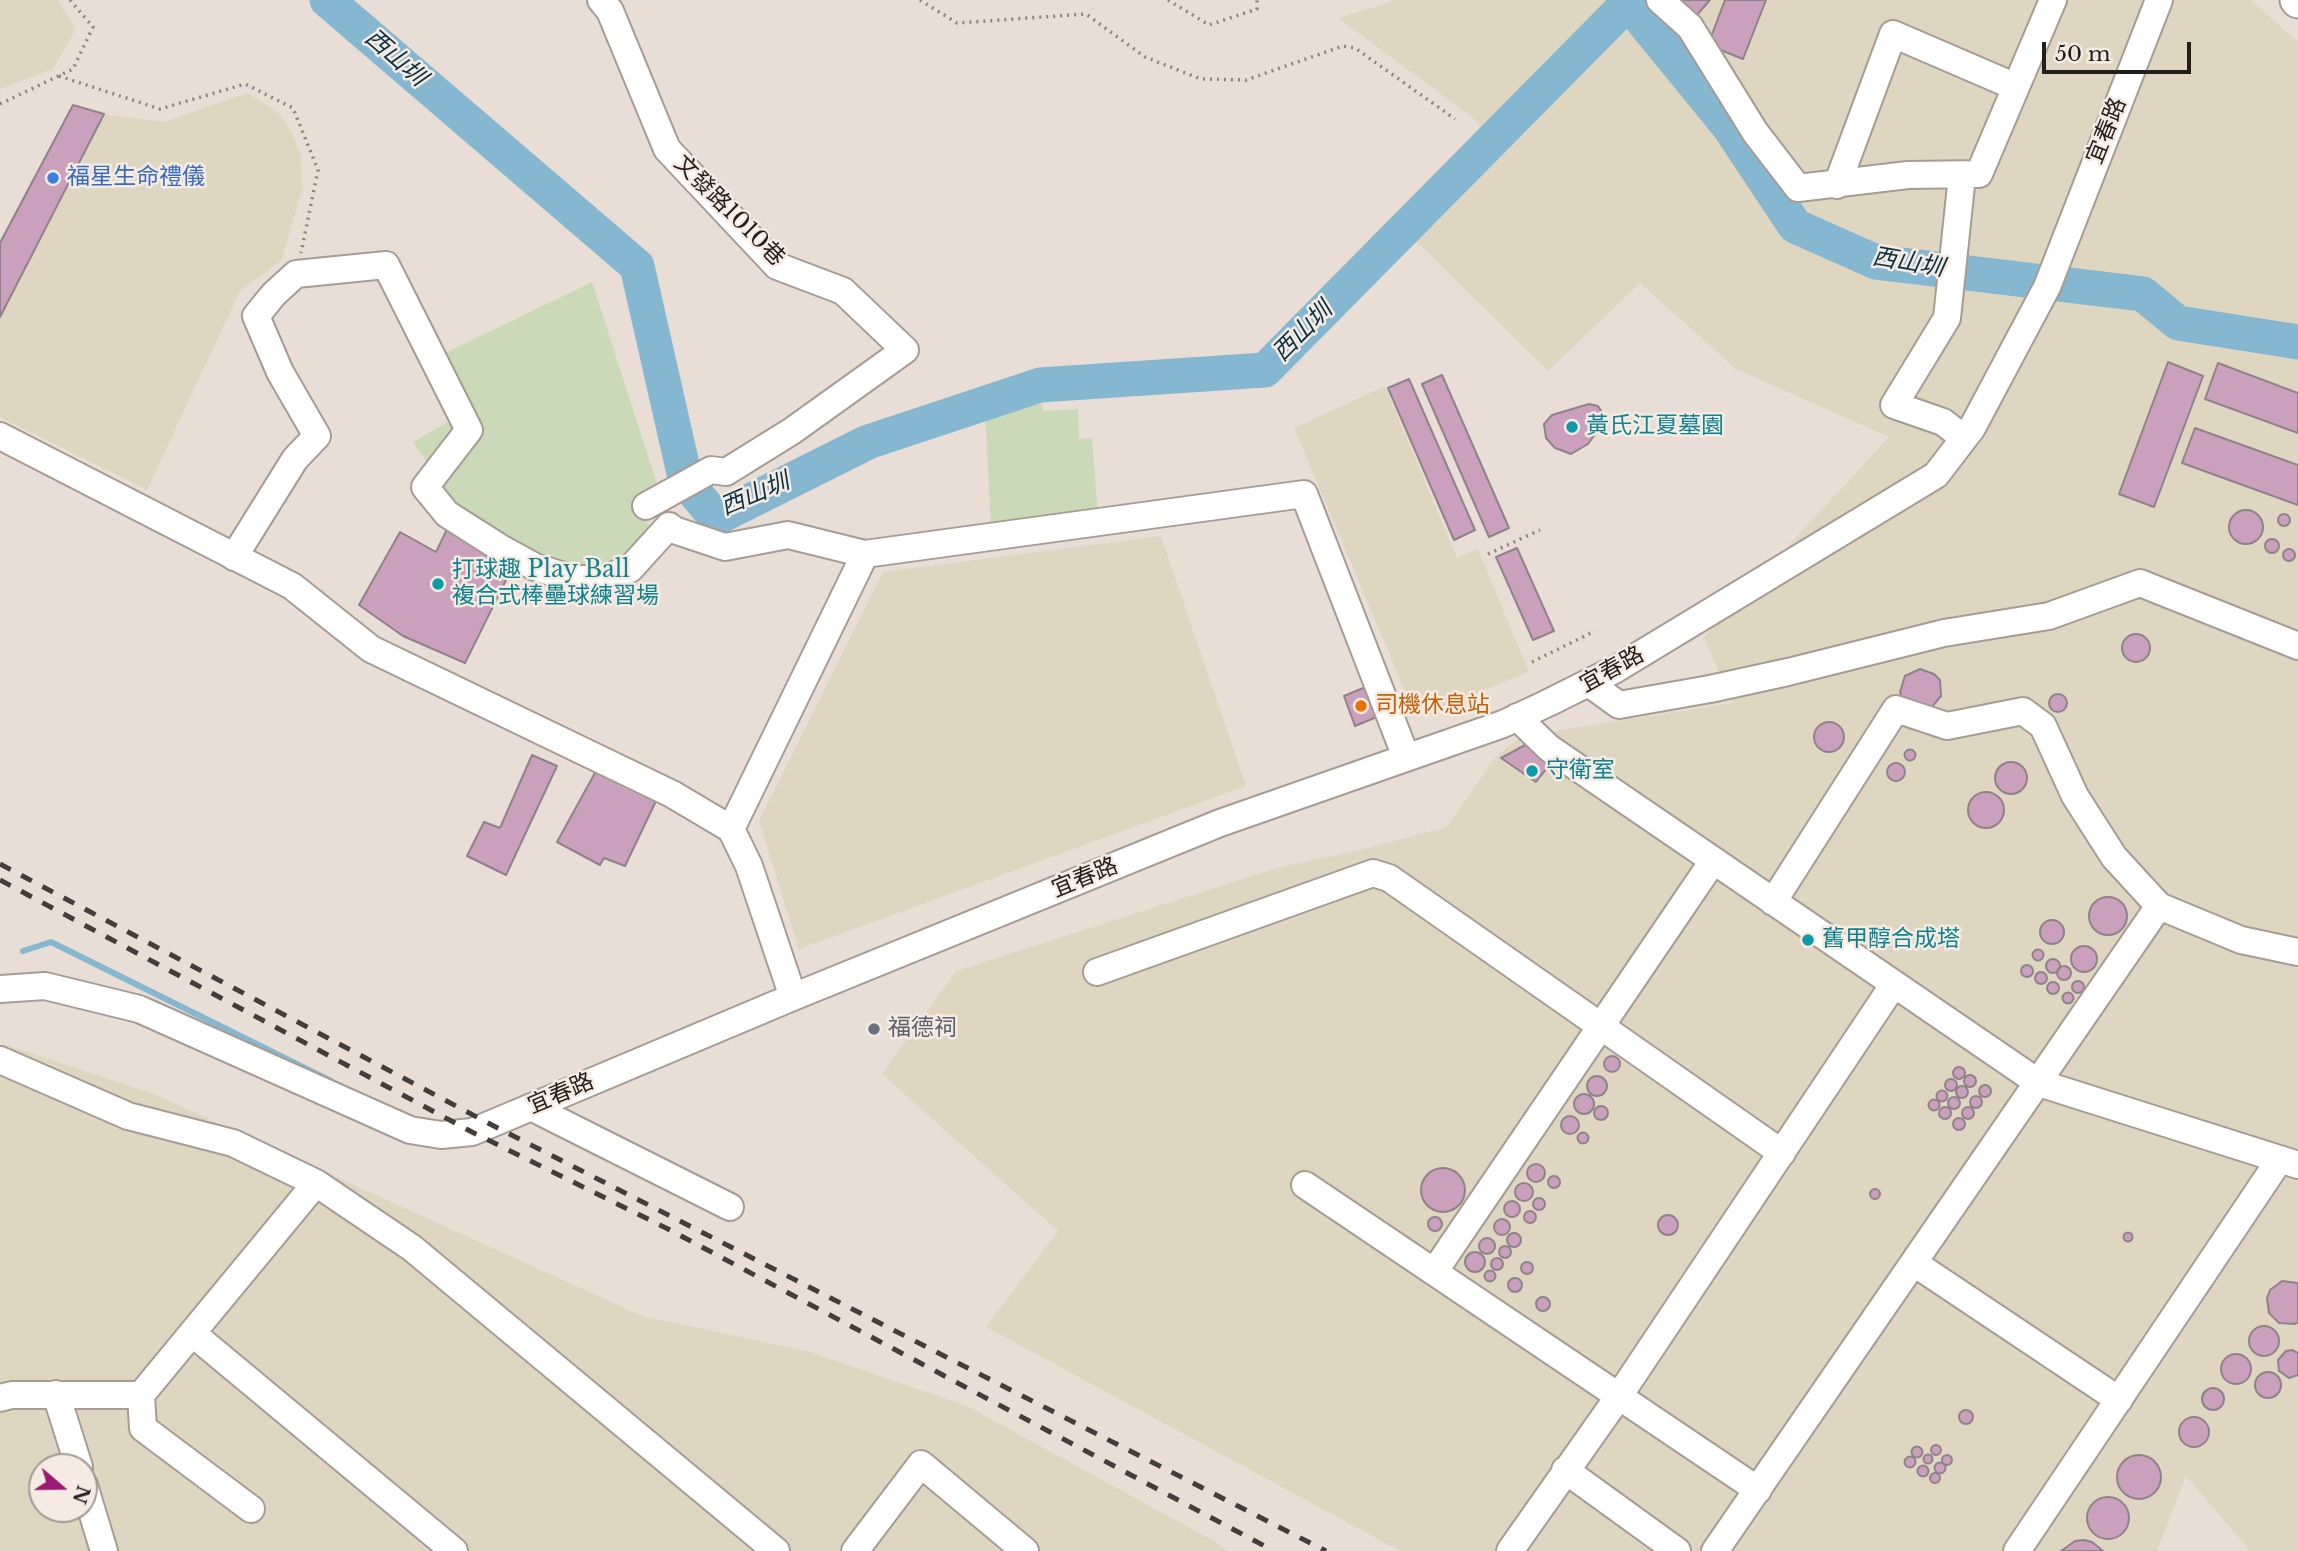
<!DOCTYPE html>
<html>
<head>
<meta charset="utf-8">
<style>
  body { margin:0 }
  #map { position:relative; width:2298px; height:1551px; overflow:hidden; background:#e9ded6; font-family:"Libre Baskerville",serif }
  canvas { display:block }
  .north { position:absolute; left:28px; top:1453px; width:70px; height:70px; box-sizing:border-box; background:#f6ebe3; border:2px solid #a19993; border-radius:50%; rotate:110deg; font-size:19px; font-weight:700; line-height:28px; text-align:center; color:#221e1b }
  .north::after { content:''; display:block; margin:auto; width:24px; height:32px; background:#9a1b71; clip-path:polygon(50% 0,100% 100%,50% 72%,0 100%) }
  .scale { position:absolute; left:2042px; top:42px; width:149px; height:32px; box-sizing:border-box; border:4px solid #221e1b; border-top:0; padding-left:9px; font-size:21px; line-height:24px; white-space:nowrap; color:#221e1b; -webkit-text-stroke:5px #f6ebe3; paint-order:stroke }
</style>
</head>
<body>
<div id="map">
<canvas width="2298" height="1551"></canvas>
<div class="north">N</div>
<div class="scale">50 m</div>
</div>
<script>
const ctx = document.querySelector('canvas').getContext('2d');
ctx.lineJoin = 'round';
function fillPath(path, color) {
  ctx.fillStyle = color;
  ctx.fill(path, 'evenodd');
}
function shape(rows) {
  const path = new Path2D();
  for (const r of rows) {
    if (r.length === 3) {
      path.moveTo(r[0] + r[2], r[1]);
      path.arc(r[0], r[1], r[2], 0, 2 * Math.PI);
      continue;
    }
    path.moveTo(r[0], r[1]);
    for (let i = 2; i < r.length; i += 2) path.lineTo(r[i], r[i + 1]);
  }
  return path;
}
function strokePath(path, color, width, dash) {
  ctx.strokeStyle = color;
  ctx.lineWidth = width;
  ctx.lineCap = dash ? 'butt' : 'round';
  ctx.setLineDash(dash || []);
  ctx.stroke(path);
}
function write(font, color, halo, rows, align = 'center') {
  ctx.font = font + ' "Libre Baskerville","Noto Sans TC",serif';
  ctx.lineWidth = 5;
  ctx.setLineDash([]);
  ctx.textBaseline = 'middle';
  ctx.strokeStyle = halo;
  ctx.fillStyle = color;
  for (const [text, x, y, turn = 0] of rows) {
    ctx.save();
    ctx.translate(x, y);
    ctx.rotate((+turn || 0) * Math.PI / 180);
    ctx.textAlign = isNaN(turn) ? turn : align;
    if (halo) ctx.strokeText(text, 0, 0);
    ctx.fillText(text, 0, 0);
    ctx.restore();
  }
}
fillPath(shape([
  [0,0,58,0,76,29,53,69,0,89],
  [1397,0,2251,0,2298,42,2298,1551,2250,1551,2186,1476,2157,1551,1400,1551,986,1327,1058,1231,882,1074,956,971,1277,868,1364,849,1447,827,1497,755,1523,736,1732,703,1704,637,1889,437,1736,369,1640,283,1548,371,1409,234,1497,149,1473,118,1338,18],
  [247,93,278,112,293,135,301,155,302,191,281,261,240,291,147,490,0,417,0,317,104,114,164,122],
  [1385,386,1457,558,1478,549,1529,672,1416,717,1294,428],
  [1161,536,1246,786,799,949,759,821,883,572],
  [4,1044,154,1094,642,1316,807,1351,967,1406,1214,1541,1227,1551,0,1551,0,1045],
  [42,1467,84,1467,84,1509,42,1509]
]), '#dfd6c1');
fillPath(shape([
  [592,282,658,487,634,500,652,531,617,568,566,571,462,513,413,442,467,411,443,354],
  [1042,404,1043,411,1078,409,1079,439,1092,438,1098,516,991,529,985,409]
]), '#cad9b8');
strokePath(shape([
  [23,951,51,942,331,1081]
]), '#86b7d1', 6);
strokePath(shape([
  [327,0,637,266,686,482,716,518,868,442,1040,385,1265,370,1628,3,1730,128,1795,226,1876,262,2143,294,2178,323,2298,342]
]), '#86b7d1', 35);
const building = shape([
  [1676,0,1710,0,1695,17,1676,0],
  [1725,0,1766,0,1743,59,1708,45,1725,0],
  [73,105,104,114,0,317,0,243,73,105],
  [2168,362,2203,376,2154,507,2119,494,2168,362],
  [2218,363,2298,393,2298,433,2205,399,2218,363],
  [1442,375,1509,528,1489,537,1422,384,1442,375],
  [1409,379,1475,530,1454,540,1388,388,1409,379],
  [1589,404,1598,406,1603,414,1598,430,1588,444,1571,454,1555,448,1546,438,1544,424,1552,415,1589,404],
  [2195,428,2298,465,2298,505,2182,463,2195,428],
  [2246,527,17],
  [2284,520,6],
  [450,523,515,562,465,663,403,636,359,605,400,532,436,552,450,523],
  [2272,546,7],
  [1517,548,1554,631,1533,640,1496,557,1517,548],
  [2289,555,6],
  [2136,648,14],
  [1920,669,1934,674,1940,680,1941,696,1931,708,1903,699,1900,692,1905,676,1920,669],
  [1368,686,1379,716,1355,726,1344,696,1368,686],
  [2058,703,9],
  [1829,737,15],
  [1529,743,1554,759,1536,782,1501,758,1529,743],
  [1910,755,5.5],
  [532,755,557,766,506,875,467,856,484,822,500,828,532,755],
  [2011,778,16],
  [1896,772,9],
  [596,771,656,801,625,866,604,858,600,865,557,842,596,771],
  [1986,810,18],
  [2108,916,19],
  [2052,932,12],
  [2084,959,13],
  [2038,955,5.5],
  [2053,966,7],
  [2027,971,6],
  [2064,973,7],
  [2041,978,6],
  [2078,987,6],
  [2053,988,6],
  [2068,998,5.5],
  [1612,1064,8],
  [1959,1073,6],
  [1970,1081,6],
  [1597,1086,10],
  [1951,1085,6],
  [1985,1091,6],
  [1962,1092,6],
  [1942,1096,5.5],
  [1584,1104,10],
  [1976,1102,6],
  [1954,1103,6],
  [1934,1105,5.5],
  [1601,1113,7],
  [1945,1113,6],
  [1968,1113,6],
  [1570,1125,9],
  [1959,1124,6],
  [1583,1138,5.5],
  [1536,1173,9],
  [1443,1190,22],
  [1554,1182,6],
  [1524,1192,9],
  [1875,1194,5],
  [1539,1204,6],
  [1512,1209,8],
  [1530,1217,6],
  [1668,1225,10],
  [1435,1224,7],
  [1502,1227,8],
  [2128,1237,4.5],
  [1514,1240,7],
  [1487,1246,8],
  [1505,1252,6],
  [1475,1262,10],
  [1497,1264,6],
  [1527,1268,6],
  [1490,1276,5.5],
  [1515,1285,7],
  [2282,1281,2298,1283,2298,1322,2295,1324,2279,1323,2269,1313,2267,1298,2270,1290,2282,1281],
  [1543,1304,7],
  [2264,1341,15],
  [2292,1350,2298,1353,2298,1375,2289,1378,2279,1371,2278,1360,2286,1351,2292,1350],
  [2236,1369,15],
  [2268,1385,13],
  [2213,1399,11],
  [1966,1417,7],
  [2194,1432,15],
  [1936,1450,5],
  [1917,1452,5.5],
  [1928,1459,4.5],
  [1947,1460,5],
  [2139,1477,22],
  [1910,1462,5.5],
  [1940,1468,5.5],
  [1923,1471,5.5],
  [1935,1478,5],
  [2108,1518,21],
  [2084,1540,2092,1542,2103,1551,2061,1551,2075,1541,2084,1540]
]);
fillPath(building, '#cba0bc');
strokePath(building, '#8e838a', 2);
const minor = shape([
  [601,0,610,11,667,149,777,266,843,291,905,350,792,431,726,472,711,470,646,506],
  [1660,0,1690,27,1755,132,1798,188,1908,175,1979,174,2053,0],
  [1962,176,1947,318,1894,405,1943,422,1964,438],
  [1837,185,1893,34,2016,87],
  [0,436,292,586,371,649,672,794,731,829,749,866,793,997],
  [234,557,295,459,317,436,280,372,256,316,274,294,296,274,386,265,469,430,425,487,447,514,502,549,535,567,574,579,603,579,630,569,669,526,674,530,725,547,788,535,865,554,1304,494,1406,757],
  [1590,684,1619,705,1710,689,1788,672,1944,633,2049,616,2140,583,2298,646],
  [1517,717,1549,748,2039,1083,2298,1165],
  [731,829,865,554],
  [1773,902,1896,709,1947,726,2023,711,2043,726,2075,796,2114,857,2159,906],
  [1097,972,1373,873,1389,878,1782,1153],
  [0,989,45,986,139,1009,410,1130,441,1135,472,1132,793,997,1220,823,1503,724,1548,703,1616,669,1936,475,1972,428,2047,287,2159,0],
  [0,1060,128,1116,233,1143,316,1183,412,1248,776,1551],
  [531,1107,730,1207],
  [1305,1185,1758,1490],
  [1914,1263,2119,1400],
  [1434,1272,1713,861],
  [192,1333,454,1551],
  [56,1394,79,1467],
  [141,1395,143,1428,251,1509],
  [0,1398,12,1395,141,1395,316,1183],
  [1565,1470,1677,1551],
  [84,1485,104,1551],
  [855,1551,921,1464,1025,1551],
  [1510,1551,1619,1396,1894,984],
  [1715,1551,2159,906,2241,940,2298,952],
  [2017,1551,2280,1159]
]);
const major = shape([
  [2297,0,2298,1]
]);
strokePath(minor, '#a69c94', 30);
strokePath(major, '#a69c94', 37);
strokePath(shape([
  [920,0,957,23,1086,14,1145,57,1201,79,1246,80,1343,46,1355,48,1455,119],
  [1168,0,1209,25,1257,9,1257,0],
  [59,76,160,109,245,84,293,108,318,170,301,253],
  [0,104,73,69,93,27,70,0],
  [1488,554,1540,530],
  [1532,662,1595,631]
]), '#8d857f', 3.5, [2, 5]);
strokePath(minor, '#fff', 26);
strokePath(major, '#fff', 33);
strokePath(shape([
  [0,864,490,1124,1326,1551],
  [0,880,472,1132,668,1229,1274,1551]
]), '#433e3a', 5, [12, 12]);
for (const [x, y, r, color] of [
  [53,178,7,"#3f7fe0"],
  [1572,427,7,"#0f9aa8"],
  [438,584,7,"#0f9aa8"],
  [1361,706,7,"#e8710a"],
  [1532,771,7,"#0f9aa8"],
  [1808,940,7,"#0f9aa8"],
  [874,1029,7,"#6b7280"]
]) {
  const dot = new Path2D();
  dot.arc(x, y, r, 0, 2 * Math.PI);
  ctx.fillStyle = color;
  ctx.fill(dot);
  strokePath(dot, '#f6ebe3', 2.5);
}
write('23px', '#221e1b', '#f6ebe3', [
  ["宜春路",2107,131,-68],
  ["文發路1010巷",729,211,45],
  ["宜春路",1612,670,-29],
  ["宜春路",1085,878,-22],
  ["宜春路",561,1094,-23]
]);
write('23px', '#366cbe', '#f6ebe3', [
  ["福星生命禮儀",67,178]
], 'left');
write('23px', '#0d838f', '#f6ebe3', [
  ["黃氏江夏墓園",1586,427],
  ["打球趣 Play Ball",452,571],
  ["複合式棒壘球練習場",452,597],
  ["守衛室",1546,771],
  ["舊甲醇合成塔",1822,940]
], 'left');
write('23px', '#c56008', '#f6ebe3', [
  ["司機休息站",1375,706]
], 'left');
write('23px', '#5b616d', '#f6ebe3', [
  ["福德祠",888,1029]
], 'left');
write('italic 24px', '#063244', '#f6ebe3', [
  ["西山圳",395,58,41],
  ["西山圳",1908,263,10],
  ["西山圳",1303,332,-45],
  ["西山圳",755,495,-23]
]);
</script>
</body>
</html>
